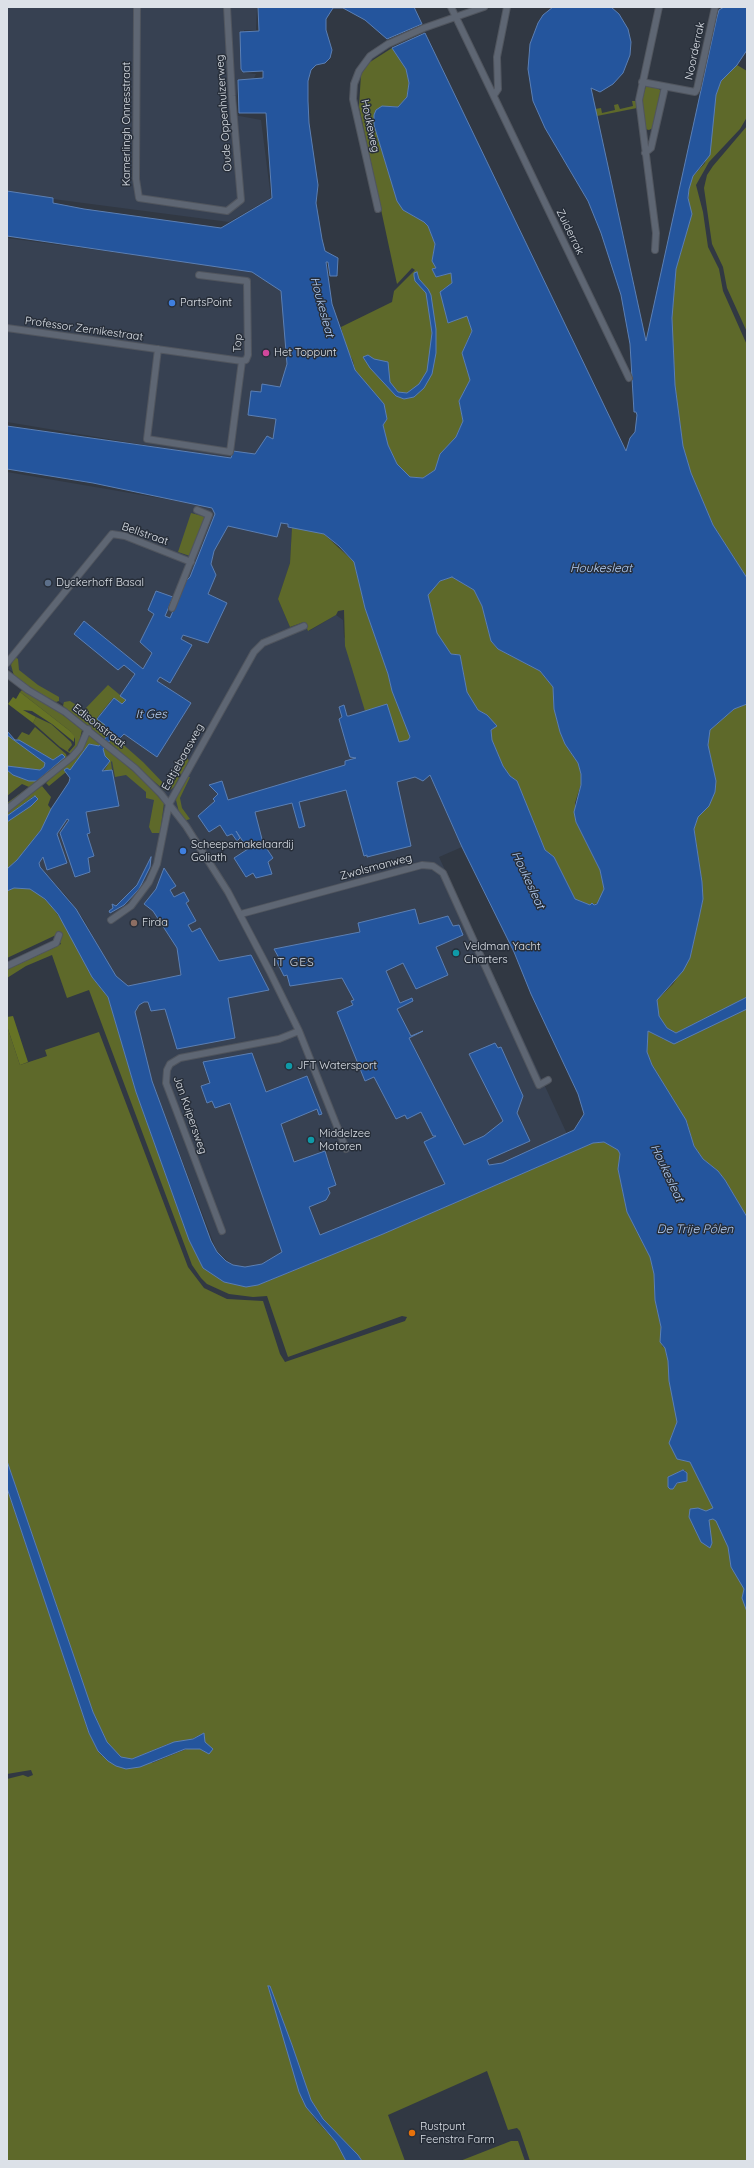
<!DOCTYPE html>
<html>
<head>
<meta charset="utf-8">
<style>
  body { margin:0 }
  #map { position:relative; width:754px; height:2168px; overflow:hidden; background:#313843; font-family:Quicksand,sans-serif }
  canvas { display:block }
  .frame { position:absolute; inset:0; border:8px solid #dce1e8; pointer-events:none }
</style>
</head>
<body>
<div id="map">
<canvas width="754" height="2168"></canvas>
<div class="frame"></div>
</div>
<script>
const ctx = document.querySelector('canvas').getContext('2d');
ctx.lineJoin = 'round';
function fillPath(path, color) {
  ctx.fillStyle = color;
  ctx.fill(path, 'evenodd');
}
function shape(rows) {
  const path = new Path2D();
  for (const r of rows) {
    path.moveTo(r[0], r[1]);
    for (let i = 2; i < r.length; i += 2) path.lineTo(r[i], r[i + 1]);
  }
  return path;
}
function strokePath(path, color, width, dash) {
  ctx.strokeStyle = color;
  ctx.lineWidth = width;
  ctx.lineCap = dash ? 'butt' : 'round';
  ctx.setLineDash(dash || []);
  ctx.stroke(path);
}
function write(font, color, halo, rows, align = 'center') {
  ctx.font = font + ' Quicksand,sans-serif';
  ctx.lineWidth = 3;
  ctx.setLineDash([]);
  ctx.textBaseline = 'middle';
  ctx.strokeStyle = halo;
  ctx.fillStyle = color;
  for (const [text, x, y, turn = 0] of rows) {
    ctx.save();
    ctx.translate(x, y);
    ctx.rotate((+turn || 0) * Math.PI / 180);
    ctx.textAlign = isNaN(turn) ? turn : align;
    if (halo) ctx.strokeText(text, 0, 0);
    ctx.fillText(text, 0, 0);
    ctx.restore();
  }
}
fillPath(shape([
  [7,7,257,7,256,30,244,30,245,73,256,74,252,82,239,82,234,115,261,120,271,198,229,222,7,193],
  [7,238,157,258,254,268,285,287,306,430,258,464,7,422],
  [7,472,218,508,169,629,128,702,110,721,66,706,7,668],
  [280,523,288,524,288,527,292,527,290,563,278,599,290,627,304,622,309,631,336,615,343,620,344,637,411,734,462,847,439,857,567,1134,502,1163,489,1165,282,1253,262,1264,245,1267,233,1265,217,1252,152,1081,135,1012,84,920,68,898,40,867,39,863,67,819,88,858,94,856,87,834,90,833,86,812,90,811,112,771,102,771,103,749,112,738,123,734,157,756,191,703,157,681,160,677,170,683,192,645,181,639,183,635,227,603,208,594,216,575,211,564,214,551,228,526,277,537]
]), '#374152');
fillPath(shape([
  [392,48,406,69,409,83,407,97,398,107,389,106,374,115,374,125,397,201,413,216,425,222,428,226,435,244,432,261,436,268,432,269,437,277,451,273,452,283,442,290,448,322,467,315,472,330,462,353,470,380,459,401,463,421,456,437,440,454,435,470,423,478,410,477,397,464,388,445,383,425,387,419,368,386,355,370,353,361,346,347,341,327,392,302,394,291,415,270,412,268,397,284,359,107,361,74,370,62],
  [737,65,747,71,747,117,740,129,709,162,696,185,703,212,708,247,719,269,723,291,747,345,747,578,713,525,691,473,683,446,675,385,672,318,676,269,687,231,689,189,693,176,705,163,716,95,721,81],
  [646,86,658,88,661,91,653,128,649,130,645,129,641,102],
  [632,101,636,101,637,108,597,116,595,109,601,108,602,113,615,110,614,105,618,104,620,109,633,106],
  [747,126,747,332,727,288,723,267,712,244,704,188,707,175,713,166],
  [191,513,206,517,190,556,178,552],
  [292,527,324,534,354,562,365,608,388,674,392,691,411,734,408,740,399,743,387,704,365,711,345,646,344,610,338,611,336,615,308,631,304,622,290,627,278,599,290,563],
  [452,577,474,590,482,606,491,641,498,649,540,671,553,687,554,709,560,732,565,744,578,763,581,774,581,784,575,803,576,822,600,870,604,889,598,903,590,905,575,899,554,857,545,850,517,781,510,776,503,766,492,740,491,730,496,726,487,715,478,710,467,692,460,655,451,654,437,633,428,595,440,581],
  [15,657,18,659,19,670,38,685,59,697,59,701,56,702,37,692,14,676,11,665],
  [108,685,126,700,122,705,113,698,97,718,106,725,108,735,105,739,63,706,64,702,70,701,84,710],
  [22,690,59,712,82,730,78,747,71,754,60,747,33,723,36,717,51,724,71,742,72,745,68,750,69,752,75,745,75,739,70,731,20,692],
  [747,704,747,997,676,1033,667,1028,659,1016,657,1000,673,984,690,958,699,918,703,899,702,882,694,828,698,817,709,806,716,781,708,745,710,730,734,709],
  [35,727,66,754,67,758,7,806,7,803,29,787,22,784,7,796,7,770,13,775,29,781,37,781,65,757,60,755,53,760,17,739,22,732,29,735],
  [7,735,45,762,45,766,40,770,7,766],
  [90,735,101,743,99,746,89,744,70,770,67,768,64,771,66,772,49,786,46,783,79,753,87,737],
  [112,738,118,740,143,762,167,787,171,785,187,757,189,761,174,787,169,791,164,790,109,742],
  [105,747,143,780,164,803,160,833,152,833,149,827,154,800,146,798,146,792,126,775,115,777,112,761,111,762,112,770,104,771,110,761,105,756,103,749],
  [187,777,190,777,180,798,182,808,190,819,187,820,184,820,179,812,176,800,177,794],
  [42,786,51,797,48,805,52,810,41,830,17,860,7,869,7,822,31,806,34,796,7,816,7,811],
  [14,888,30,889,37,892,51,905,64,924,92,977,108,997,136,1092,189,1240,203,1268,224,1282,246,1287,258,1285,383,1234,593,1143,604,1142,618,1150,620,1154,618,1169,627,1212,650,1257,654,1274,655,1300,661,1327,662,1346,665,1348,668,1361,672,1395,747,1395,747,2161,530,2161,520,2131,517,2128,508,2130,487,2071,388,2115,405,2161,362,2161,358,2155,323,2119,311,2100,292,2045,270,1986,268,1986,303,2101,315,2119,336,2142,346,2161,7,2161,7,1779,23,1775,28,1777,33,1775,31,1770,7,1774,7,1488,89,1733,98,1751,102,1756,152,1763,189,1748,200,1749,209,1754,204,1740,204,1733,190,1740,168,1744,132,1759,121,1758,107,1742,93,1712,7,1461,7,1026,20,1065,47,1056,45,1050,99,1032,188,1267,204,1288,227,1299,263,1301,280,1354,285,1362,405,1321,407,1317,402,1316,288,1357,267,1296,253,1297,229,1294,207,1284,201,1278,192,1265,89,990,67,998,52,955,26,966,7,978,7,970,10,968,61,944,56,935,7,958,7,891],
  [677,1423,687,1460,678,1459,671,1437],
  [682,1470,685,1470,687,1477,670,1489,668,1478],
  [747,1009,747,1217,725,1180,718,1171,703,1159,694,1146,687,1122,652,1065,647,1052,648,1031,665,1040],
  [511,2141,518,2141,525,2161,460,2161]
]), '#5e692a');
fillPath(shape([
  [20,692,70,731,74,736,74,742,52,724,32,711,23,710,36,717,33,723,8,704,13,697,16,699],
  [13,1016,28,1062,20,1065,7,1026,7,1017]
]), '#667325');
const water = shape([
  [258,7,414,7,422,24,387,39,365,20,343,8,333,8,326,19,326,30,332,50,330,58,325,63,316,65,311,70,308,81,308,101,309,123,318,185,316,203,322,239,325,251,338,258,337,276,330,276,328,262,326,262,332,304,355,370,384,404,387,419,383,425,388,445,397,464,410,477,423,478,435,470,440,454,456,437,463,421,459,401,470,380,462,353,472,331,467,316,448,323,440,292,452,283,451,273,436,277,432,269,436,268,432,261,435,244,428,226,424,222,403,210,397,201,374,125,374,115,376,110,382,106,398,107,407,97,409,83,406,69,392,48,425,33,626,451,630,438,635,432,637,415,636,412,634,412,630,344,621,295,601,233,588,201,545,128,533,101,528,69,530,44,538,23,543,15,553,7,611,7,619,14,628,29,631,42,630,55,623,73,613,84,600,92,591,88,646,341,717,17,719,10,724,7,747,7,747,50,737,65,721,81,716,95,710,155,693,176,689,189,688,198,692,214,676,269,672,318,675,385,683,446,691,473,713,525,747,578,747,704,734,709,710,730,708,745,716,781,715,792,709,806,698,817,694,829,702,882,703,899,699,918,690,958,683,971,657,1000,659,1016,667,1028,676,1033,747,997,747,1009,674,1044,648,1031,647,1052,652,1065,686,1120,694,1146,703,1159,718,1171,725,1180,747,1217,747,1612,742,1598,744,1589,731,1567,728,1547,716,1521,713,1519,709,1520,712,1543,710,1548,701,1542,689,1517,690,1509,698,1508,706,1511,713,1508,690,1462,677,1459,669,1443,677,1422,669,1381,668,1361,665,1348,660,1342,661,1327,655,1300,654,1274,650,1257,627,1212,618,1169,620,1154,618,1150,604,1142,593,1143,383,1234,258,1285,246,1287,224,1282,203,1268,189,1240,136,1092,108,997,92,977,58,914,45,899,30,889,14,888,7,891,7,869,17,860,41,830,51,809,69,782,70,778,64,770,67,768,70,770,89,744,99,746,108,735,103,728,105,725,97,719,114,698,122,704,126,700,120,696,135,674,124,665,118,670,74,634,84,621,143,669,152,653,140,642,154,614,148,610,156,591,173,597,165,616,170,618,186,581,190,577,215,514,212,508,93,483,7,469,7,426,231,458,233,451,255,454,267,436,273,439,276,419,248,415,251,391,261,392,262,384,280,387,287,364,281,291,252,272,7,236,7,191,53,198,53,203,84,209,221,228,272,198,266,113,239,113,238,80,263,78,263,71,243,72,241,69,240,32,259,31,258,7],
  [281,523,288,524,288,527,324,534,339,546,354,562,365,608,388,674,392,691,410,737,408,740,399,742,387,704,349,716,347,716,344,705,339,707,342,717,339,719,350,757,356,758,345,761,345,765,228,800,222,781,209,785,218,794,213,799,215,801,198,816,209,832,220,825,227,836,232,834,237,841,240,838,236,831,248,849,234,858,246,877,253,873,256,878,272,874,268,862,273,858,263,843,255,812,292,803,299,828,305,826,299,802,346,790,364,856,367,855,367,857,411,846,397,782,415,777,423,781,430,775,462,847,514,952,531,994,578,1094,584,1114,574,1130,502,1163,489,1165,487,1160,530,1141,517,1113,523,1096,501,1047,498,1048,495,1043,469,1054,503,1121,484,1136,464,1145,409,1038,423,1031,411,1036,397,1009,413,1001,412,998,400,1003,386,971,403,963,416,989,448,975,436,947,463,935,459,925,453,926,448,916,419,924,415,909,358,923,360,932,274,949,279,958,276,960,284,976,287,975,290,986,342,978,354,1000,351,1001,353,1005,337,1012,365,1081,374,1077,396,1119,405,1115,407,1119,421,1112,433,1136,436,1136,424,1142,445,1184,320,1235,309,1207,326,1200,330,1193,328,1188,336,1185,329,1164,325,1151,294,1162,281,1124,317,1109,319,1115,322,1114,307,1076,266,1092,252,1053,203,1062,210,1083,201,1086,207,1103,212,1101,215,1108,230,1103,282,1252,262,1264,245,1267,233,1265,226,1261,217,1252,211,1241,152,1081,135,1012,139,1005,144,1002,148,1002,151,1011,165,1009,177,1049,235,1038,228,998,269,990,251,955,219,961,200,928,192,932,188,925,196,921,186,903,189,901,184,892,174,897,170,890,176,886,164,868,156,889,144,904,153,911,177,948,181,975,128,986,116,976,76,909,40,867,39,863,43,857,47,870,67,863,57,834,67,819,69,820,60,833,75,877,90,872,88,858,94,856,87,834,90,833,86,812,119,806,112,770,102,771,110,761,105,756,103,749,112,738,118,740,124,734,157,757,191,703,157,681,160,677,170,683,192,645,181,639,183,635,208,643,227,603,208,594,216,575,211,564,214,551,228,526,277,537,281,523],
  [452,577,474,590,482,606,491,641,498,649,540,671,553,687,554,709,560,732,565,744,578,763,581,774,581,785,574,812,576,822,600,870,604,889,597,904,594,905,592,903,590,905,575,899,554,857,545,850,517,781,510,776,503,766,492,740,491,730,497,726,487,715,478,710,467,692,460,655,451,654,437,633,428,595,440,581,452,577],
  [417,272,419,279,428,289,431,295,436,329,436,353,432,374,424,388,414,397,404,399,396,396,370,368,363,357,368,355,374,359,388,362,390,382,398,392,407,393,419,384,427,371,432,333,426,293,415,281,414,276,414,273,417,272],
  [7,731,15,740,19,740,53,760,62,754,65,757,37,781,29,781,13,775,7,770,7,766,40,770,44,767,45,763,7,735,7,731],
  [35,796,38,799,31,806,7,822,7,816,35,796],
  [151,857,150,867,139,889,124,905,110,913,109,911,113,908,112,904,116,906,137,885,151,857],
  [7,1461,93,1712,107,1742,121,1757,132,1759,174,1742,193,1739,204,1733,205,1742,213,1749,209,1754,200,1749,185,1749,140,1767,126,1769,116,1766,108,1761,98,1751,89,1733,7,1488,7,1461],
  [683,1470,687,1473,687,1481,677,1483,673,1489,670,1489,668,1487,668,1477,683,1470],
  [268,1986,270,1986,292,2045,311,2100,323,2119,358,2155,362,2161,346,2161,336,2142,306,2107,299,2092,268,1986]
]);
fillPath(water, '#24559d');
strokePath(water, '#5b7fb4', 1);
const minor = shape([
  [137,7,136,179,139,198,227,211,241,200,232,96,227,7],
  [451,7,629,378],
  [642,82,695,92,697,89,715,7],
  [494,95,498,89,497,57,507,7],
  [645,153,651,148,665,87],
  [378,209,353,99,354,84,359,71,370,56,388,44,424,28,484,7],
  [655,250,656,233,639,100,659,7],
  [7,328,242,361],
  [158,349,147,439,230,452,242,361,246,360,248,355,247,281,199,275],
  [172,608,209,515,197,510],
  [7,663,112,534,125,536,191,562],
  [7,674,28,690,65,712,135,768,161,794,186,826,228,892,270,972,299,1031,346,1149],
  [7,809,72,757,80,748,88,729],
  [241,914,422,865,433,866,443,873,539,1085,548,1080],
  [111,920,131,906,149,882,157,864,169,804,254,652,263,643,304,626],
  [7,966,56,943,59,935],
  [222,1231,166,1083,167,1070,170,1064,180,1058,279,1039,299,1031]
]);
strokePath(minor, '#50555e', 8);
strokePath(minor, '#5e6673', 6);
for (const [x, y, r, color] of [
  [172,303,4,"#3f7fe0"],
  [266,353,4,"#d1479c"],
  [48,583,4,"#5c6f8a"],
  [183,851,4,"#3f7fe0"],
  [134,923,4,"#8d6e63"],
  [456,953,4,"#0f9aa8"],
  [289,1066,4,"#0f9aa8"],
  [311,1140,4,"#0f9aa8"],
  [412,2133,4,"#e8710a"]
]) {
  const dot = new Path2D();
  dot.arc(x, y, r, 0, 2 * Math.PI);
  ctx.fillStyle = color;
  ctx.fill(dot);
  strokePath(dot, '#272e39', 1.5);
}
write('11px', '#dce1e8', '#272e39', [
  ["Noorderrak",695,51,-78],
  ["Oude Oppenhuizerweg",224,113,-94],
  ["Kamerlingh Onnesstraat",127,124,-90],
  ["Houkeweg",370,126,78],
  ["Zuiderrak",570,232,64],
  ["Professor Zernikestraat",84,329,8],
  ["Top",238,343,-87],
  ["Bellstraat",145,534,19],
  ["Edisonstraat",99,726,38],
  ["Eeltjebaasweg",183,757,-61],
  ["Zwolsmanweg",376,867,-15],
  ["Jan Kuipersweg",190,1115,71]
]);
write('11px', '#dce1e8', '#272e39', [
  ["PartsPoint",180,303],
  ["Het Toppunt",274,353],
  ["Dyckerhoff Basal",56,583],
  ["Scheepsmakelaardij",191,845],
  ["Goliath",191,858],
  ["Firda",142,923],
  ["Veldman Yacht",464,947],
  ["Charters",464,960],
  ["JFT Watersport",297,1066],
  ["Middelzee",319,1134],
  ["Motoren",319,1147],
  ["Rustpunt",420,2127],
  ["Feenstra Farm",420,2140]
], 'left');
write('italic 12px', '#b5d0f8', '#272e39', [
  ["Houkesleat",322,307,75],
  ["Houkesleat",601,568],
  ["It Ges",151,714],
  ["Houkesleat",528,880,65],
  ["Houkesleat",667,1173,65],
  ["De Trije Pôlen",695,1229]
]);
ctx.letterSpacing = '1px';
write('12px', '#ced7e5', '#272e39', [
  ["IT GES",294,962]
]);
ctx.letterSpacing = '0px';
</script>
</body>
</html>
